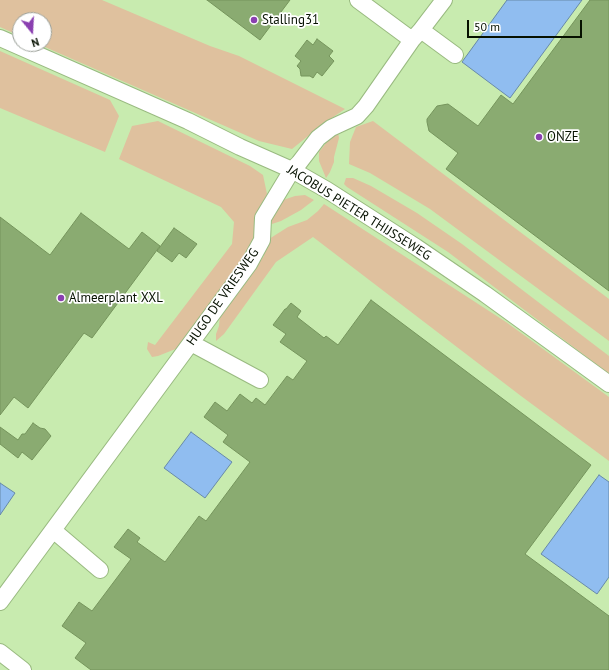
<!DOCTYPE html>
<html>
<head>
<meta charset="utf-8">
<style>
  body { margin:0 }
  #map { position:relative; width:609px; height:670px; overflow:hidden; background:#c8ebaf; font-family:"PT Sans",sans-serif }
  canvas { display:block }
  .north { position:absolute; left:12px; top:12px; width:40px; height:40px; box-sizing:border-box; background:#fff; border:1px solid #9ba099; border-radius:50%; rotate:162deg; font-size:11px; font-weight:700; line-height:16px; text-align:center; color:#061100 }
  .north::after { content:''; display:block; margin:auto; width:14px; height:18px; background:#8a3fb0; clip-path:polygon(50% 0,100% 100%,50% 72%,0 100%) }
  .scale { position:absolute; left:467px; top:20px; width:115px; height:18px; box-sizing:border-box; border:2px solid #061100; border-top:0; padding-left:5px; font-size:12px; line-height:14px; white-space:nowrap; color:#061100; -webkit-text-stroke:3px #fff; paint-order:stroke }
</style>
</head>
<body>
<div id="map">
<canvas width="609" height="670"></canvas>
<div class="north">N</div>
<div class="scale">50 m</div>
</div>
<script>
const ctx = document.querySelector('canvas').getContext('2d');
ctx.lineJoin = 'round';
function fillPath(path, color) {
  ctx.fillStyle = color;
  ctx.fill(path, 'evenodd');
}
function shape(rows) {
  const path = new Path2D();
  for (const r of rows) {
    path.moveTo(r[0], r[1]);
    for (let i = 2; i < r.length; i += 2) path.lineTo(r[i], r[i + 1]);
  }
  return path;
}
function strokePath(path, color, width, dash) {
  ctx.strokeStyle = color;
  ctx.lineWidth = width;
  ctx.lineCap = dash ? 'butt' : 'round';
  ctx.setLineDash(dash || []);
  ctx.stroke(path);
}
function write(font, color, halo, rows, align = 'center') {
  ctx.font = font + ' "PT Sans",sans-serif';
  ctx.lineWidth = 3.5;
  ctx.setLineDash([]);
  ctx.textBaseline = 'middle';
  ctx.strokeStyle = halo;
  ctx.fillStyle = color;
  for (const [text, x, y, turn = 0] of rows) {
    ctx.save();
    ctx.translate(x, y);
    ctx.rotate((+turn || 0) * Math.PI / 180);
    ctx.textAlign = isNaN(turn) ? turn : align;
    if (halo) ctx.strokeText(text, 0, 0);
    ctx.fillText(text, 0, 0);
    ctx.restore();
  }
}
fillPath(shape([
  [0,0,102,0,210,46,239,56,345,109,323,124,292,149,259,141,38,44,44,44,44,20,20,20,20,36,0,27],
  [0,51,110,100,119,116,105,152,0,108],
  [158,121,250,166,263,175,267,194,261,211,253,241,244,258,178,348,158,356,152,357,147,349,148,342,155,345,232,244,234,222,221,207,119,159,132,126],
  [373,121,609,299,609,341,430,209,370,173,349,164,350,142,356,127],
  [338,133,339,138,334,157,334,162,330,172,326,178,319,161,319,152,333,134],
  [346,178,353,178,371,186,417,213,462,244,609,356,609,374,448,252,347,187,344,184],
  [305,195,314,200,301,210,281,221,272,224,272,213,280,201,295,196],
  [324,204,506,322,609,397,609,461,521,396,313,237,276,262,224,334,216,341,216,334,219,326,220,314,264,256,264,249,269,239,288,227,307,220,318,211]
]), '#dfc19e');
const water = shape([
  [507,0,582,0,510,98,462,62,507,0],
  [191,432,232,462,205,498,164,468,191,432],
  [599,475,609,482,609,577,597,594,541,554,599,475],
  [0,483,15,493,0,515,0,483]
]);
fillPath(water, '#90bdf0');
strokePath(water, '#6789a8', 1);
const building = shape([
  [207,0,290,0,260,40,207,0],
  [590,0,609,0,609,291,446,169,458,153,429,131,427,122,427,119,437,106,448,104,478,126,501,95,513,104,590,0],
  [317,39,333,51,329,56,334,61,322,76,317,72,313,78,310,76,301,76,300,69,297,66,301,61,295,56,307,40,313,45,317,39],
  [81,213,129,249,142,232,160,246,92,338,84,333,28,408,14,397,0,415,0,217,50,255,81,213],
  [174,228,197,244,186,258,179,253,172,262,157,251,174,228],
  [371,300,591,465,525,554,609,616,609,670,91,670,75,658,86,643,62,626,79,602,92,611,131,559,114,547,128,529,140,538,137,542,165,562,199,516,206,521,250,462,223,442,228,435,204,417,215,402,227,411,240,394,252,403,256,398,265,405,287,376,293,380,307,361,280,342,286,334,273,325,285,309,286,309,291,303,301,311,297,317,324,338,326,336,338,345,371,300],
  [33,423,40,428,45,429,51,436,32,460,22,452,18,458,0,444,0,427,18,440,22,434,25,434,33,423]
]);
fillPath(building, '#8aab71');
strokePath(building, '#75945c', 1);
const minor = shape([
  [358,0,412,40],
  [421,30,455,55],
  [0,38,188,121,240,147,292,170,327,190,416,247,485,294,609,384],
  [191,343,260,380],
  [53,530,100,570],
  [0,602,249,264,262,240,263,218,292,170,299,163,318,138,331,128,357,116,366,106,412,40,421,30,444,0],
  [0,652,23,670]
]);
strokePath(minor, '#99ba80', 18);
strokePath(minor, '#fff', 16);
for (const [x, y, r, color] of [
  [254,20,4,"#8a3fb0"],
  [539,137,4,"#8a3fb0"],
  [61,298,4,"#8a3fb0"]
]) {
  const dot = new Path2D();
  dot.arc(x, y, r, 0, 2 * Math.PI);
  ctx.fillStyle = color;
  ctx.fill(dot);
  strokePath(dot, '#fff', 1.5);
}
write('13px', '#061100', '#fff', [
  ["Stalling31",262,20],
  ["ONZE",547,137],
  ["Almeerplant XXL",69,298]
], 'left');
write('13px', '#061100', '#fff', [
  ["JACOBUS PIETER THIJSSEWEG",359,213,32],
  ["HUGO DE VRIESWEG",223,297,-55]
]);
</script>
</body>
</html>
